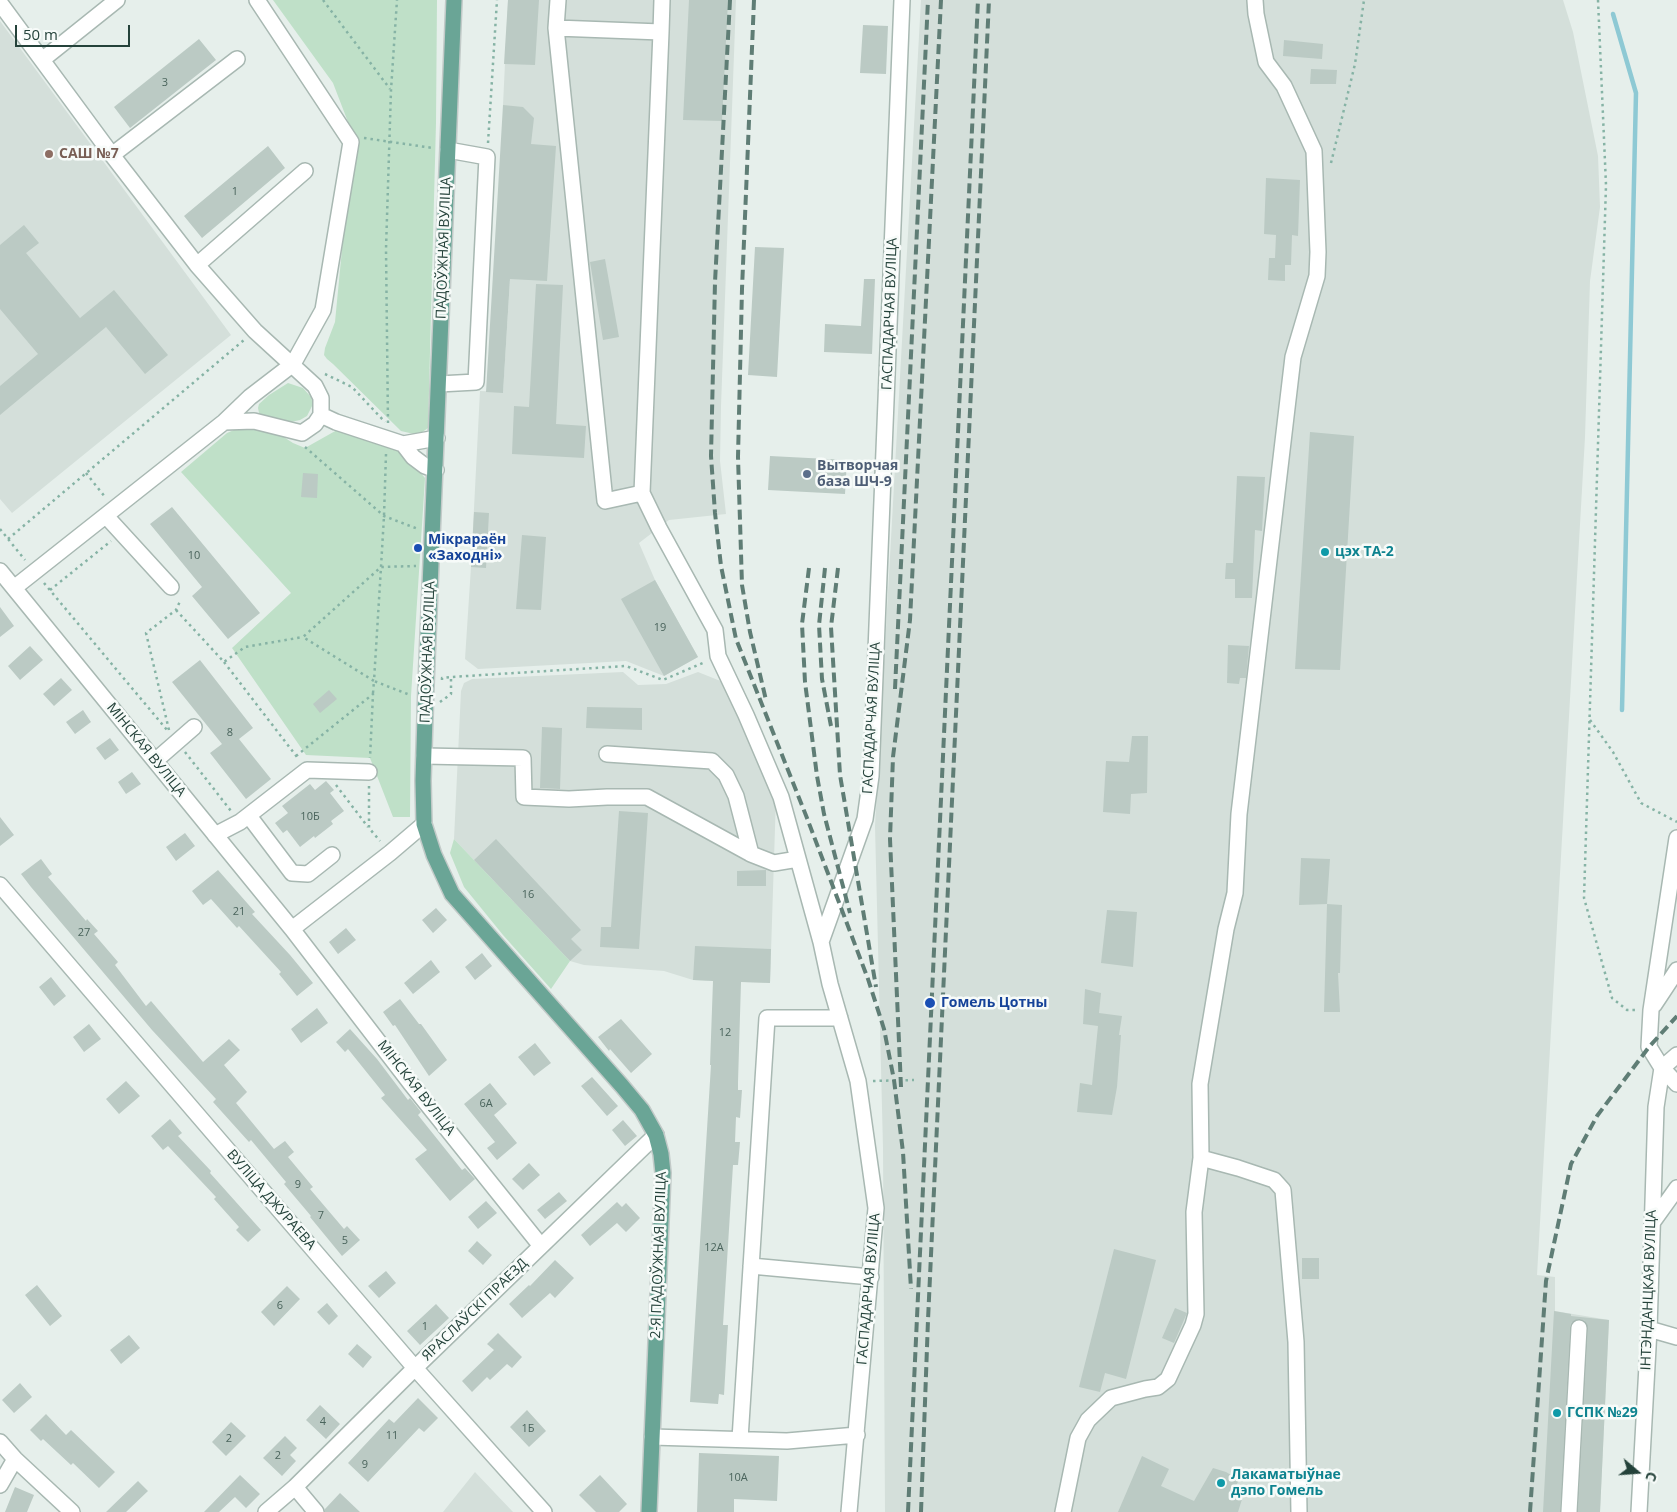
<!DOCTYPE html>
<html>
<head>
<meta charset="utf-8">
<style>
  body { margin:0 }
  #map { position:relative; width:1677px; height:1512px; overflow:hidden; background:#e6efeb; font-family:"Open Sans",sans-serif }
  canvas { display:block }
  .north { position:absolute; left:1612px; top:1447px; width:50px; height:50px; -webkit-text-stroke:4px #f7fbf9; paint-order:stroke; rotate:108deg; font-size:14px; font-weight:700; line-height:20px; text-align:center; color:#24423a }
  .north::after { content:''; display:block; margin:auto; width:18px; height:22px; background:#24423a; clip-path:polygon(50% 0,100% 100%,50% 72%,0 100%) }
  .scale { position:absolute; left:15px; top:25px; width:115px; height:22px; box-sizing:border-box; border:2px solid #24423a; border-top:0; padding-left:6px; font-size:15px; line-height:18px; white-space:nowrap; color:#24423a; -webkit-text-stroke:4px #f7fbf9; paint-order:stroke }
</style>
</head>
<body>
<div id="map">
<canvas width="1677" height="1512"></canvas>
<div class="north">С</div>
<div class="scale">50 m</div>
</div>
<script>
const ctx = document.querySelector('canvas').getContext('2d');
ctx.lineJoin = 'round';
function fillPath(path, color) {
  ctx.fillStyle = color;
  ctx.fill(path, 'evenodd');
}
function shape(rows) {
  const path = new Path2D();
  for (const r of rows) {
    path.moveTo(r[0], r[1]);
    for (let i = 2; i < r.length; i += 2) path.lineTo(r[i], r[i + 1]);
  }
  return path;
}
function strokePath(path, color, width, dash) {
  ctx.strokeStyle = color;
  ctx.lineWidth = width;
  ctx.lineCap = dash ? 'butt' : 'round';
  ctx.setLineDash(dash || []);
  ctx.stroke(path);
}
function write(font, color, halo, rows, align = 'center') {
  ctx.font = font + ' "Open Sans",sans-serif';
  ctx.lineWidth = 5;
  ctx.setLineDash([]);
  ctx.textBaseline = 'middle';
  ctx.strokeStyle = halo;
  ctx.fillStyle = color;
  for (const [text, x, y, turn = 0] of rows) {
    ctx.save();
    ctx.translate(x, y);
    ctx.rotate((+turn || 0) * Math.PI / 180);
    ctx.textAlign = isNaN(turn) ? turn : align;
    if (halo) ctx.strokeText(text, 0, 0);
    ctx.fillText(text, 0, 0);
    ctx.restore();
  }
}
fillPath(shape([
  [508,0,736,0,721,406,720,461,726,514,669,520,639,543,655,580,698,657,664,676,626,661,478,669,465,659,471,567,480,391,503,392,518,150,503,105],
  [921,0,1563,0,1573,32,1598,156,1600,207,1590,281,1585,437,1537,1275,1555,1277,1555,1311,1609,1320,1600,1512,885,1512,883,1148,875,826],
  [0,21,231,335,12,513,0,499],
  [623,672,638,685,666,684,698,672,728,684,776,797,770,983,693,980,664,971,584,965,570,961,454,839,461,691,464,683,472,679],
  [475,1472,513,1512,443,1512]
]), '#d4dfda');
fillPath(shape([
  [273,0,437,0,436,123,428,428,421,433,414,434,401,431,333,364,327,359,324,355,325,348,335,322,353,135,333,83],
  [288,383,303,388,311,397,313,404,307,416,300,420,291,422,265,417,259,413,258,408,259,404,269,395],
  [252,426,279,434,293,443,305,448,337,430,401,450,425,478,411,696,410,817,393,817,370,758,306,755,232,648,291,593,181,472,227,433,241,427],
  [454,839,570,961,551,989,503,935,464,887,450,853]
]), '#bfe0c8');
strokePath(shape([
  [1613,14,1636,93,1622,710]
]), '#8ec9d4', 4.5);
fillPath(shape([
  [508,0,539,0,535,65,504,64],
  [689,0,728,0,722,121,683,120],
  [863,25,888,26,886,74,860,73],
  [199,39,216,60,130,128,114,107],
  [1284,40,1323,44,1322,59,1283,56],
  [1311,69,1337,70,1336,84,1310,84],
  [503,105,523,107,534,118,531,144,556,146,547,281,510,279,503,393,486,392],
  [268,146,285,168,202,238,184,216],
  [1266,178,1300,180,1298,236,1292,235,1291,265,1285,265,1285,281,1268,280,1269,258,1275,258,1276,235,1264,234],
  [24,225,39,243,26,253,80,318,114,290,168,355,145,374,106,327,0,415,0,386,38,354,0,309,0,245],
  [755,247,784,248,777,377,748,375],
  [605,259,619,337,603,340,590,262],
  [864,279,875,279,872,354,824,352,825,324,861,326],
  [536,284,563,285,556,424,586,426,584,458,512,454,514,406,529,407],
  [1310,432,1354,436,1340,670,1295,669],
  [770,456,847,460,845,494,768,490],
  [303,473,318,474,317,498,301,497],
  [1237,476,1265,477,1262,531,1255,530,1252,598,1235,598,1235,579,1225,579,1226,563,1233,563],
  [172,507,260,613,228,639,192,596,202,587,150,524],
  [474,512,489,513,486,568,471,567],
  [522,535,546,537,541,610,516,609],
  [655,580,698,657,664,676,621,599],
  [0,607,14,626,0,637],
  [1228,645,1249,646,1246,678,1240,678,1239,684,1227,683],
  [30,646,43,660,20,680,8,666],
  [200,660,253,728,239,739,271,779,246,799,210,753,222,744,172,682],
  [61,678,72,690,54,706,43,694],
  [329,690,337,699,320,713,313,704],
  [587,707,642,708,642,730,586,728],
  [83,710,91,722,75,734,66,722],
  [542,727,562,728,560,789,540,788],
  [1132,736,1148,736,1147,793,1131,794,1130,814,1103,812,1106,761,1129,762],
  [110,738,119,750,105,760,96,748],
  [132,772,141,784,126,794,118,782],
  [326,781,334,790,330,793,344,811,331,821,333,824,315,838,314,836,300,847,287,830,283,833,275,823,288,813,282,806,310,784,315,790],
  [619,811,648,813,639,949,600,947,601,927,611,927],
  [0,817,14,835,0,846],
  [185,833,195,846,176,861,166,847],
  [496,839,581,930,571,939,582,950,570,961,474,860],
  [1301,858,1330,859,1327,904,1299,905],
  [41,859,52,874,48,877,86,921,87,919,98,931,94,934,118,962,115,965,146,1006,151,1001,203,1062,229,1039,240,1050,224,1065,247,1092,236,1103,274,1149,285,1141,294,1152,288,1157,313,1187,310,1189,344,1229,347,1226,360,1240,342,1256,310,1217,311,1216,284,1184,286,1182,251,1140,249,1142,213,1102,216,1099,152,1030,31,887,21,874],
  [218,870,255,912,252,914,290,955,313,983,297,996,279,974,281,972,239,926,237,928,211,899,203,905,192,891],
  [766,870,766,886,737,886,737,871],
  [1327,904,1342,905,1340,973,1338,973,1340,1012,1324,1012],
  [436,908,447,920,433,933,422,920],
  [1107,910,1137,912,1133,967,1101,963],
  [346,928,356,940,338,954,329,942],
  [695,946,771,949,770,983,741,982,738,1082,738,1090,742,1090,740,1118,736,1117,735,1142,740,1142,738,1165,733,1165,723,1325,728,1325,724,1395,719,1394,718,1404,690,1402,711,1065,710,1065,713,981,693,980],
  [482,953,492,966,475,980,465,967],
  [431,960,440,972,413,994,404,983],
  [51,977,66,996,54,1006,39,987],
  [1085,989,1101,993,1099,1013,1122,1016,1119,1035,1121,1035,1117,1087,1112,1115,1077,1112,1080,1083,1092,1085,1098,1026,1083,1024],
  [400,999,419,1024,421,1024,447,1060,429,1076,395,1025,393,1026,383,1012],
  [317,1008,328,1023,301,1043,291,1029],
  [621,1019,652,1054,631,1073,610,1049,609,1051,598,1037],
  [89,1024,101,1039,84,1052,73,1037],
  [350,1029,377,1059,408,1100,410,1098,421,1112,418,1115,462,1170,465,1168,475,1179,450,1201,415,1159,427,1150,381,1098,385,1095,348,1049,345,1052,336,1042],
  [535,1043,551,1063,534,1076,518,1057],
  [592,1077,618,1106,607,1116,581,1086],
  [126,1081,140,1096,119,1114,106,1099],
  [490,1083,507,1104,494,1115,517,1143,497,1160,487,1148,495,1142,464,1104],
  [170,1119,182,1133,178,1136,211,1171,210,1173,261,1230,248,1242,236,1230,239,1227,214,1199,216,1197,168,1146,163,1150,151,1136],
  [623,1120,637,1136,625,1146,612,1130],
  [529,1163,540,1175,523,1190,512,1179],
  [559,1192,567,1201,545,1219,537,1210],
  [486,1201,497,1213,478,1229,468,1217],
  [617,1202,622,1207,626,1203,640,1218,626,1232,617,1223,590,1246,581,1235],
  [477,1241,492,1255,483,1265,468,1251],
  [1114,1249,1156,1260,1126,1379,1105,1373,1100,1392,1079,1387],
  [1302,1258,1319,1258,1319,1279,1302,1279],
  [555,1260,574,1278,555,1298,550,1293,522,1318,509,1304,529,1285,530,1286],
  [386,1271,396,1283,379,1298,368,1286],
  [37,1285,62,1316,50,1326,25,1295],
  [287,1286,300,1299,274,1326,261,1312],
  [327,1303,338,1316,329,1325,317,1312],
  [436,1304,449,1318,420,1345,407,1331],
  [1175,1308,1187,1313,1174,1343,1162,1338],
  [1554,1311,1571,1314,1571,1316,1609,1320,1600,1512,1578,1512,1588,1329,1584,1320,1579,1319,1571,1323,1570,1327,1560,1512,1543,1512],
  [498,1333,522,1357,512,1368,507,1364,490,1380,487,1377,472,1392,462,1381,494,1350,487,1344],
  [129,1335,140,1348,121,1364,110,1350],
  [357,1344,372,1357,363,1368,348,1354],
  [20,1383,32,1397,14,1413,2,1400],
  [418,1398,438,1418,424,1432,419,1428,368,1482,348,1463,389,1419,394,1423],
  [320,1405,340,1424,326,1439,306,1420],
  [527,1410,546,1431,529,1447,510,1427],
  [46,1414,66,1435,71,1430,115,1472,99,1488,73,1463,71,1465,43,1439,41,1441,30,1430],
  [231,1422,246,1436,226,1456,212,1442],
  [285,1436,297,1448,290,1455,296,1461,282,1476,263,1458],
  [699,1453,779,1456,777,1501,734,1499,734,1512,697,1512],
  [1142,1456,1169,1469,1161,1486,1194,1501,1213,1468,1226,1472,1239,1480,1233,1491,1243,1496,1238,1512,1118,1512],
  [240,1475,260,1494,246,1508,235,1497,219,1512,204,1512],
  [600,1475,627,1504,619,1512,596,1512,579,1495],
  [138,1481,148,1491,126,1512,106,1512],
  [15,1487,34,1495,27,1512,5,1512],
  [340,1493,360,1512,325,1512,325,1509]
]), '#bbcac4');
const minor = shape([
  [1255,0,1256,14,1266,62,1284,86,1314,151,1318,252,1317,276,1293,357,1239,814,1235,893,1226,929,1200,1084,1201,1158,1238,1168,1274,1180,1283,1190,1296,1342,1299,1512],
  [0,3,112,155,197,265,255,331,315,386,321,398,321,415,315,424,302,433,254,421,224,422],
  [556,28,558,0],
  [661,32,662,0],
  [42,60,117,0],
  [112,155,237,59],
  [197,265,305,171],
  [439,384,476,382,487,157,448,150],
  [321,415,336,422,403,444,437,438],
  [403,444,413,457,425,466,436,470],
  [642,493,605,501,556,28,661,32,642,493,659,528,715,630,718,656,746,715,781,797,821,942],
  [106,516,171,587],
  [0,571,292,929,411,1084,541,1246],
  [14,588,224,422,250,397,293,364,323,310,351,142,257,0],
  [607,754,712,761,726,775,736,796,751,854,774,863,798,859],
  [424,756,523,758,524,797,569,799,607,797,647,797,751,854],
  [155,761,194,727],
  [249,816,292,873,308,874,332,855],
  [215,835,240,822,307,770,369,772],
  [1677,838,1651,1010,1649,1047,1662,1068,1677,1084],
  [0,885,415,1368,544,1512],
  [292,929,390,853,424,824],
  [1654,1005,1677,970],
  [1662,1068,1677,1055],
  [1652,1223,1677,1188],
  [751,1266,871,1277],
  [1649,1329,1677,1337],
  [652,1437,787,1441,857,1435],
  [740,1439,767,1018,840,1018],
  [0,1442,15,1459,72,1512],
  [0,1485,15,1459],
  [295,1487,316,1512],
  [266,1512,295,1487,415,1368,656,1135],
  [849,1512,876,1208,858,1081,830,984,821,942,865,819,871,776,902,0],
  [1063,1512,1078,1438,1088,1420,1111,1398,1145,1389,1158,1387,1168,1379,1193,1325,1196,1314,1194,1212,1201,1158],
  [1569,1512,1579,1328],
  [1639,1512,1649,1329,1656,1107,1662,1068]
]);
const major = shape([
  [454,0,426,685,423,781,424,824,434,855,452,894,622,1086,642,1110,656,1135,661,1154,663,1173,649,1512]
]);
strokePath(minor, '#a8b8b2', 18);
strokePath(major, '#c2cac8', 18);
strokePath(shape([
  [323,0,390,89],
  [1598,0,1606,185,1584,898,1612,998,1627,1010,1636,1010],
  [364,138,433,148],
  [488,143,497,0],
  [1331,163,1355,64,1364,0],
  [325,374,352,387,385,422],
  [388,423,386,249,391,90,397,0],
  [305,447,384,516,418,529],
  [386,454,384,516,381,567,374,681,303,637,381,567,416,566],
  [86,473,105,497],
  [0,529,25,560],
  [8,539,244,340],
  [44,583,167,730],
  [50,590,111,541],
  [176,610,224,662,245,647,303,637],
  [224,662,297,757],
  [442,680,442,678,451,677],
  [373,693,374,681,410,695],
  [440,702,451,694,451,677,626,666,663,680,705,662],
  [1590,720,1613,752,1641,803,1677,822],
  [169,730,146,633,176,610,181,599],
  [185,752,231,811],
  [296,756,373,694,370,758],
  [336,785,368,827],
  [369,786,369,828,380,841],
  [873,1081,914,1080]
]), '#86b3a5', 2.5, [2.5, 4]);
strokePath(minor, '#fff', 15);
strokePath(major, '#6aa596', 15);
strokePath(shape([
  [730,0,715,282,711,456,715,513,721,566,736,639,807,818,868,979,884,1029,894,1080,903,1152,911,1289],
  [754,0,742,289,738,457,742,585,750,632,766,700],
  [809,568,802,624,805,682,817,776,824,814,850,913],
  [825,568,819,625,822,679,831,726],
  [838,568,831,627,840,775,876,987],
  [895,689,928,0],
  [901,1087,890,839,893,757,910,620,941,0],
  [908,1512,978,0],
  [921,1512,928,1320,989,0],
  [1530,1512,1546,1281,1571,1164,1597,1116,1649,1047,1677,1016]
]), '#5f7d75', 4, [10, 5]);
for (const [x, y, r, color] of [
  [49,154,5,"#8d6e63"],
  [807,474,5,"#5c6f8a"],
  [418,548,5,"#1a4fb4"],
  [1325,552,5,"#0f9aa8"],
  [930,1003,6,"#1a4fb4"],
  [1557,1413,5,"#0f9aa8"],
  [1221,1483,5,"#0f9aa8"]
]) {
  const dot = new Path2D();
  dot.arc(x, y, r, 0, 2 * Math.PI);
  ctx.fillStyle = color;
  ctx.fill(dot);
  strokePath(dot, '#f7fbf9', 2);
}
write('11px', '#4a645c', null, [
  ["3",165,83],
  ["1",235,192],
  ["10",194,556],
  ["19",660,628],
  ["8",230,733],
  ["10Б",310,817],
  ["16",528,895],
  ["21",239,912],
  ["27",84,933],
  ["12",725,1033],
  ["6А",486,1104],
  ["9",298,1185],
  ["7",321,1216],
  ["5",345,1241],
  ["12А",714,1248],
  ["6",280,1306],
  ["1",425,1327],
  ["4",323,1422],
  ["1Б",528,1429],
  ["11",392,1436],
  ["2",229,1439],
  ["2",278,1456],
  ["9",365,1465],
  ["10А",738,1478]
]);
write('bold 14px', '#785e54', '#f7fbf9', [
  ["САШ №7",59,154]
], 'left');
write('14px', '#24423a', '#f7fbf9', [
  ["ПАДОЎЖНАЯ ВУЛІЦА",444,248,-88],
  ["ГАСПАДАРЧАЯ ВУЛІЦА",890,314,-88],
  ["ПАДОЎЖНАЯ ВУЛІЦА",428,652,-88],
  ["ГАСПАДАРЧАЯ ВУЛІЦА",872,718,-87],
  ["МІНСКАЯ ВУЛІЦА",146,750,51],
  ["МІНСКАЯ ВУЛІЦА",416,1088,52],
  ["ВУЛІЦА ДЖУРАЕВА",271,1200,49],
  ["2-Я ПАДОЎЖНАЯ ВУЛІЦА",659,1255,-88],
  ["ГАСПАДАРЧАЯ ВУЛІЦА",869,1289,-85],
  ["ІНТЭНДАНЦКАЯ ВУЛІЦА",1649,1290,-88],
  ["ЯРАСЛАЎСКІ ПРАЕЗД",475,1310,-44]
]);
write('bold 14px', '#4e5e75', '#f7fbf9', [
  ["Вытворчая",817,466],
  ["база ШЧ-9",817,482]
], 'left');
write('bold 14px', '#164399', '#f7fbf9', [
  ["Мікрараён",428,540],
  ["«Заходні»",428,556],
  ["Гомель Цотны",941,1003]
], 'left');
write('bold 14px', '#0d838f', '#f7fbf9', [
  ["цэх ТА-2",1335,552],
  ["ГСПК №29",1567,1413],
  ["Лакаматыўнае",1231,1475],
  ["дэпо Гомель",1231,1491]
], 'left');
</script>
</body>
</html>
